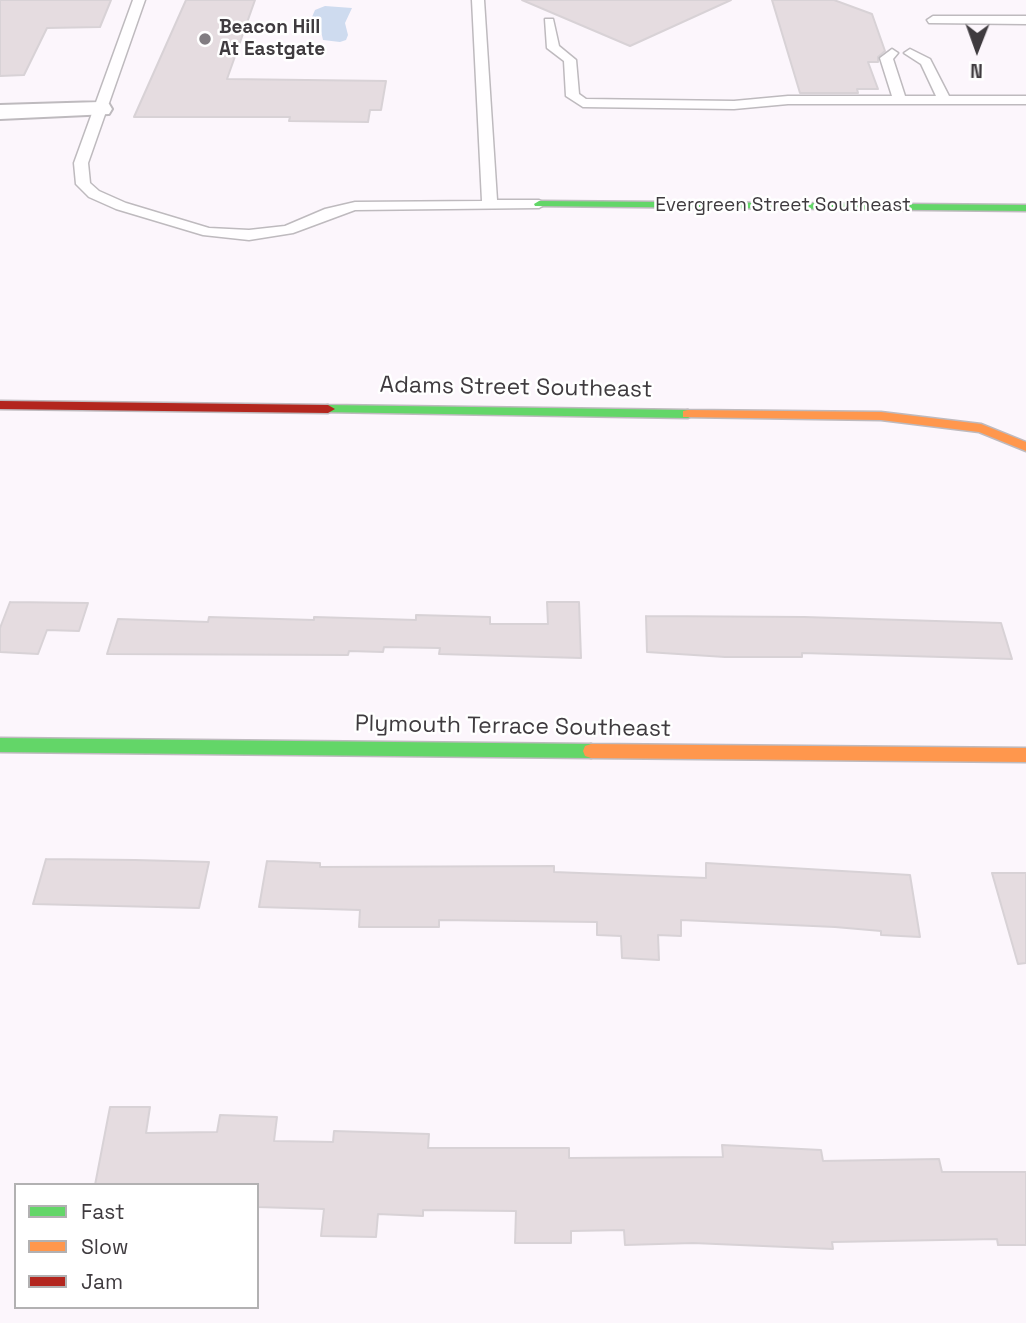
<!DOCTYPE html>
<html>
<head>
<meta charset="utf-8">
<style>
  body { margin:0 }
  #map { position:relative; width:1026px; height:1323px; overflow:hidden; background:#fcf6fc; font-family:"Space Grotesk",sans-serif }
  canvas { display:block }
  .legend { position:absolute; left:14px; top:1183px; width:245px; height:126px; box-sizing:border-box; background:#fff; border:2px solid #b2b1b2; margin:0; padding:9px 12px; list-style:none; font-size:21px; color:#3f3b3f }
  .legend li { display:flex; align-items:center; gap:14px; height:35px }
  .legend b { width:35px; border:2px solid #b2b1b2 }
  .north { position:absolute; left:942px; top:14px; width:70px; height:70px; -webkit-text-stroke:5px #fff; paint-order:stroke; rotate:181deg; font-size:19px; font-weight:700; line-height:28px; text-align:center; color:#3f3b3f }
  .north::after { content:''; display:block; margin:auto; width:24px; height:32px; background:#3f3b3f; clip-path:polygon(50% 0,100% 100%,50% 72%,0 100%) }
</style>
</head>
<body>
<div id="map">
<canvas width="1026" height="1323"></canvas>
<ul class="legend">
<li><b style="height:9px;background:#63d668"></b>Fast</li>
<li><b style="height:9px;background:#ff974d"></b>Slow</li>
<li><b style="height:9px;background:#b3261e"></b>Jam</li>
</ul>
<div class="north">N</div>
</div>
<script>
const ctx = document.querySelector('canvas').getContext('2d');
ctx.lineJoin = 'round';
function fillPath(path, color) {
  ctx.fillStyle = color;
  ctx.fill(path, 'evenodd');
}
function shape(rows) {
  const path = new Path2D();
  for (const r of rows) {
    path.moveTo(r[0], r[1]);
    for (let i = 2; i < r.length; i += 2) path.lineTo(r[i], r[i + 1]);
  }
  return path;
}
function strokePath(path, color, width, dash) {
  ctx.strokeStyle = color;
  ctx.lineWidth = width;
  ctx.lineCap = dash ? 'butt' : 'round';
  ctx.setLineDash(dash || []);
  ctx.stroke(path);
}
function write(font, color, halo, rows, align = 'center') {
  ctx.font = font + ' "Space Grotesk",sans-serif';
  ctx.lineWidth = 5;
  ctx.setLineDash([]);
  ctx.textBaseline = 'middle';
  ctx.strokeStyle = halo;
  ctx.fillStyle = color;
  for (const [text, x, y, turn = 0] of rows) {
    ctx.save();
    ctx.translate(x, y);
    ctx.rotate((+turn || 0) * Math.PI / 180);
    ctx.textAlign = isNaN(turn) ? turn : align;
    if (halo) ctx.strokeText(text, 0, 0);
    ctx.fillText(text, 0, 0);
    ctx.restore();
  }
}
fillPath(shape([
  [325,6,352,8,345,23,348,35,346,40,340,42,323,40,320,27,312,17,315,10]
]), '#cedbef');
const building = shape([
  [0,0,111,0,100,27,47,28,24,75,0,76,0,0],
  [186,0,255,0,227,79,386,81,381,110,370,110,368,122,289,121,290,117,134,117,186,0],
  [522,0,731,0,630,46,522,0],
  [772,0,834,0,872,14,885,51,878,57,878,62,868,62,878,89,857,89,858,93,800,93,772,0],
  [10,602,88,603,79,631,47,630,38,654,0,652,0,628,10,602],
  [547,602,579,602,581,658,439,654,440,648,384,647,383,652,349,651,348,655,107,654,118,619,208,622,209,617,314,620,314,617,416,620,416,615,490,617,490,624,548,624,547,602],
  [646,616,804,617,1001,623,1012,659,802,653,802,657,725,657,647,652,646,616],
  [46,859,135,860,209,862,199,908,33,904,46,859],
  [267,861,320,863,320,867,554,866,554,872,706,878,706,863,910,875,920,937,881,935,881,931,835,927,681,920,681,936,658,935,659,960,622,958,621,936,597,935,597,922,439,920,439,927,359,927,360,910,259,907,267,861],
  [992,873,1026,873,1026,963,1018,964,992,873],
  [110,1107,150,1107,146,1133,217,1132,220,1115,277,1117,274,1141,333,1142,334,1131,429,1134,428,1148,569,1148,569,1158,723,1157,722,1145,821,1150,823,1161,939,1159,942,1172,1026,1172,1026,1245,998,1245,997,1239,832,1242,833,1249,693,1243,625,1245,624,1230,571,1231,571,1243,515,1243,516,1211,423,1210,423,1216,378,1214,376,1237,321,1236,324,1209,257,1207,257,1185,95,1185,110,1107]
]);
fillPath(building, '#e5dce0');
strokePath(building, '#d8d2d6', 2);
const lane = shape([
  [133,0,145,0,88,163,90,183,99,191,126,203,209,228,249,230,285,226,325,209,355,202,482,201,472,0,484,0,497,200,539,200,546,204,539,208,355,210,293,233,249,240,203,235,116,209,89,197,76,184,74,163,133,0],
  [933,16,1026,16,1026,24,929,23,927,20,933,16],
  [545,19,553,19,559,46,576,60,579,94,586,99,734,101,788,96,892,96,880,58,892,49,898,53,893,59,905,96,936,96,921,64,904,53,910,49,930,59,949,96,1026,96,1026,104,788,104,734,109,583,107,566,96,564,61,547,48,545,19]
]);
const street = shape([
  [100,102,109,104,112,109,109,114,0,119,0,105,100,102]
]);
const fast = shape([
  [539,201,1026,205,1026,211,535,206,534,204,539,201],
  [328,405,688,410,695,414,688,418,323,412,323,406,328,405],
  [0,738,591,744,597,746,599,751,597,756,591,758,0,752,0,738]
]);
const slow = shape([
  [688,410,881,412,981,424,1026,442,1026,451,979,432,881,420,683,417,683,411,688,410],
  [591,744,1026,748,1026,762,591,758,585,756,583,751,585,746,591,744]
]);
const jam = shape([
  [0,401,328,405,335,409,328,413,0,409,0,401]
]);
strokePath(lane, '#bebabe', 3);
strokePath(street, '#bebabe', 4);
strokePath(fast, '#bebabe', 3);
strokePath(slow, '#bebabe', 3);
strokePath(jam, '#bebabe', 3);
fillPath(lane, '#fffeff');
fillPath(street, '#fffeff');
fillPath(fast, '#63d668');
fillPath(slow, '#ff974d');
fillPath(jam, '#b3261e');
for (const [x, y, r, color] of [
  [205,39,7,"#817c81"]
]) {
  const dot = new Path2D();
  dot.arc(x, y, r, 0, 2 * Math.PI);
  ctx.fillStyle = color;
  ctx.fill(dot);
  strokePath(dot, '#fff', 2.5);
}
write('bold 19px', '#3f3b3f', '#fff', [
  ["Beacon Hill",219,28],
  ["At Eastgate",219,50]
], 'left');
write('19px', '#3f3b3f', '#fff', [
  ["Evergreen Street Southeast",783,206]
]);
write('23px', '#3f3b3f', '#fff', [
  ["Adams Street Southeast",516,388,1],
  ["Plymouth Terrace Southeast",513,727,1]
]);
</script>
</body>
</html>
